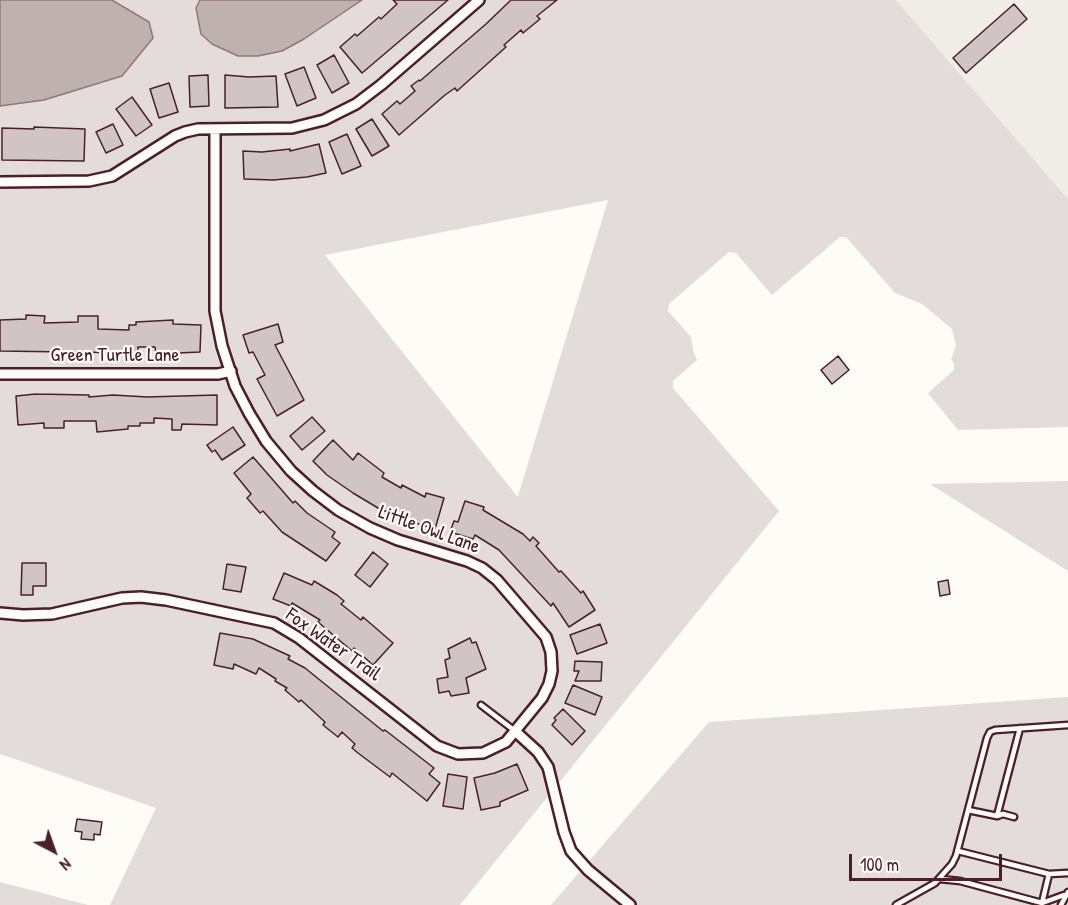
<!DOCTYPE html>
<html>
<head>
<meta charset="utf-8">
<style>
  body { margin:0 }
  #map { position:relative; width:1068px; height:905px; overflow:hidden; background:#fdfcf7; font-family:"Patrick Hand",sans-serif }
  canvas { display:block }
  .north { position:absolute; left:24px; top:821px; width:60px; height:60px; -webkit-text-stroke:4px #fdfcf7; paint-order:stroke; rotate:139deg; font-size:16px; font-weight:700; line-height:24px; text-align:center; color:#4a1f2b }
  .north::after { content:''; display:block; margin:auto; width:21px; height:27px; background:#4a1f2b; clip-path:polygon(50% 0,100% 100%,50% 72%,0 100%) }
  .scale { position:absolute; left:849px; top:854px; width:153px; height:27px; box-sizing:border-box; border:3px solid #4a1f2b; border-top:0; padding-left:8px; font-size:18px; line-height:21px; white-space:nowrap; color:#4a1f2b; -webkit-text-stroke:4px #fdfcf7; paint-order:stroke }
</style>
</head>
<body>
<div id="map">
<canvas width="1068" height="905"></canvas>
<div class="north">N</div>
<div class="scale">100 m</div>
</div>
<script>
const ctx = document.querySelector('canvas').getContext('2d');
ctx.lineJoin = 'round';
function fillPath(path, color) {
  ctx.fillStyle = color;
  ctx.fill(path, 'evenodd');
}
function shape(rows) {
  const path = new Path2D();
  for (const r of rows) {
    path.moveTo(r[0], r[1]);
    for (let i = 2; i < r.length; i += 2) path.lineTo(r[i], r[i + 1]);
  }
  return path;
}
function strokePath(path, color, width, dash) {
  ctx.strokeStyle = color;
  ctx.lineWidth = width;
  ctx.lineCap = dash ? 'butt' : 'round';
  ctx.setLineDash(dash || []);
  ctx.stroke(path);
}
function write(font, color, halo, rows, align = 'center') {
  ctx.font = font + ' "Patrick Hand",sans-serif';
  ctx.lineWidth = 4.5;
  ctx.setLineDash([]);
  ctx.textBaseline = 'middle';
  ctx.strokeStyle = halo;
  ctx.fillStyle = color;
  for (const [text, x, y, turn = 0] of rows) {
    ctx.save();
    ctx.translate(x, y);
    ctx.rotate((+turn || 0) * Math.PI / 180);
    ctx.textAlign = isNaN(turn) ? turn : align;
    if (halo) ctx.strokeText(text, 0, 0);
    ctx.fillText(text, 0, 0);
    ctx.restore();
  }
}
fillPath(shape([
  [896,0,1068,0,1068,199]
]), '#f0ece8');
fillPath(shape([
  [112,0,200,0,196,8,212,44,238,56,258,56,304,39,362,0,896,0,1068,199,1068,427,958,430,928,393,954,370,954,363,951,359,956,346,952,329,922,304,895,293,846,237,840,237,772,295,736,253,729,252,669,304,668,311,691,337,693,350,697,360,673,381,673,388,779,511,460,905,110,905,156,808,0,754,0,106,45,100,122,76,129,12],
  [608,200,518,496,517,496,325,255],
  [1068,481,1068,571,930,484],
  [1068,697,1068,905,551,905,709,722],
  [0,882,88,905,0,905]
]), '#e3dcda');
const water = shape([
  [0,0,112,0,149,22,153,38,122,76,44,100,0,106,0,0],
  [200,0,362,0,304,39,282,51,258,56,238,56,212,44,201,34,196,8,200,0]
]);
fillPath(water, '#c0b1b1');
strokePath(water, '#91777b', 1.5);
const building = shape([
  [393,0,448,0,362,73,340,47,355,34,357,36,379,17,381,19,397,4,393,0],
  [511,0,557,0,537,16,540,19,523,33,521,30,504,45,506,47,457,91,455,88,445,95,399,135,382,114,397,101,400,104,415,91,411,86,419,80,420,81,486,24,511,0],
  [1014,4,1027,19,966,73,953,58,1014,4],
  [334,55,349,83,332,93,317,65,334,55],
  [304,67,316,98,297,106,285,74,304,67],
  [208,75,209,106,190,107,189,76,208,75],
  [225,75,249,77,276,76,278,107,225,108,225,75],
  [169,83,178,112,159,118,150,89,169,83],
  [132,97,152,125,136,136,116,109,132,97],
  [372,119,389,146,372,156,356,129,372,119],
  [113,124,123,145,106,153,96,132,113,124],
  [34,127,85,129,84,161,2,160,2,128,34,129,34,127],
  [347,134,361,166,342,174,329,142,347,134],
  [319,144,326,173,307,177,273,180,244,179,243,151,262,152,290,149,290,151,319,144],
  [26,315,45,316,44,323,78,322,78,316,98,316,98,329,129,330,129,325,136,325,136,322,173,320,173,324,201,325,200,352,156,354,155,347,138,347,138,353,0,351,0,320,26,319,26,315],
  [278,324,283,342,275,345,304,400,277,416,257,379,265,375,253,352,249,353,243,335,278,324],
  [838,356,849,370,832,384,821,370,838,356],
  [36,394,89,395,89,397,113,395,147,397,217,395,217,425,182,424,181,430,172,430,172,419,154,418,154,423,140,423,140,426,128,426,128,429,97,432,96,421,64,421,64,428,44,428,44,423,18,425,16,396,36,394],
  [312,417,325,431,302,450,290,436,312,417],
  [233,427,245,445,222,460,215,450,212,452,207,445,233,427],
  [333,440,353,460,358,453,384,473,382,477,401,488,402,485,425,497,426,493,444,498,435,529,406,520,378,508,353,493,327,475,313,461,333,440],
  [253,457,293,503,295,501,307,513,335,532,332,537,340,543,326,561,282,532,263,511,260,513,247,498,251,494,234,473,253,457],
  [465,501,484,507,483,510,523,534,530,541,533,537,539,543,536,546,559,572,561,571,581,593,583,591,595,610,569,627,553,603,551,606,499,550,475,535,473,539,450,532,454,521,458,522,465,501],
  [373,552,388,564,370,587,355,575,373,552],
  [22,563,46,563,46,586,33,586,33,595,21,595,22,563],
  [227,564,246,567,241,592,223,589,227,564],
  [284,573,312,585,314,581,337,595,344,601,341,604,361,620,363,617,393,643,373,665,354,648,352,651,318,622,320,620,292,603,291,606,273,599,284,573],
  [948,580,950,594,940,596,938,582,948,580],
  [600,624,607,643,577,654,570,635,600,624],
  [220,633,253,639,290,656,288,659,305,668,383,731,385,730,434,768,429,774,440,783,427,801,392,773,390,777,358,753,352,748,355,744,342,732,338,737,323,725,325,722,301,700,299,702,285,690,287,688,275,681,276,679,259,668,256,674,234,664,233,669,214,665,220,633],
  [470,638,472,643,476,642,486,669,466,678,469,693,451,696,449,691,439,693,437,679,448,677,445,660,450,658,448,649,470,638],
  [575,661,602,662,601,681,575,681,579,671,574,671,575,661],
  [573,685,602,697,595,715,565,703,573,685],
  [563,709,585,731,572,745,552,725,556,720,554,718,563,709],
  [517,764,528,790,500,802,500,806,481,810,474,778,495,773,517,764],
  [448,774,467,777,463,809,443,806,448,774],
  [77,819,102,822,100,835,94,834,94,840,81,839,82,832,75,831,77,819]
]);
fillPath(building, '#d0c5c4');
strokePath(building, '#4a1f2b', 1.5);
const lane = shape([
  [481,705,515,731],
  [968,810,997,816,1020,728],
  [997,816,1003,814,1014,817],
  [1049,874,1068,873],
  [940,879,960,881,1042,903,1049,874,958,851],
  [1042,903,1064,895],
  [896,905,935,883,952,864,956,856,987,738,990,732,995,730,1068,725],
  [1061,905,1068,892]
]);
const street = shape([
  [0,182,89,181,112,176,175,136,185,132,198,129,292,128,324,120,356,104,381,85,479,0],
  [0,374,218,374,231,371],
  [0,613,23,615,52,614,122,598,141,597,166,600,274,623,299,638,437,746,458,754,483,753,506,742,542,698,549,684,552,671,551,652,546,637,497,580,482,568,467,561,398,540,370,528,338,510,313,491,291,471,266,441,249,413,235,386,222,346,215,311,215,129],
  [515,731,538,752,548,767,564,832,571,851,588,870,630,905]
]);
strokePath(lane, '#4a1f2b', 9);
strokePath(street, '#4a1f2b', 14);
strokePath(lane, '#fdfcf7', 4.5);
strokePath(street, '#fdfcf7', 9);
write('20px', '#4a1f2b', '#fdfcf7', [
  ["Green Turtle Lane",115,356],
  ["Little Owl Lane",429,530,20],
  ["Fox Water Trail",333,645,35]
]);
</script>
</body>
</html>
